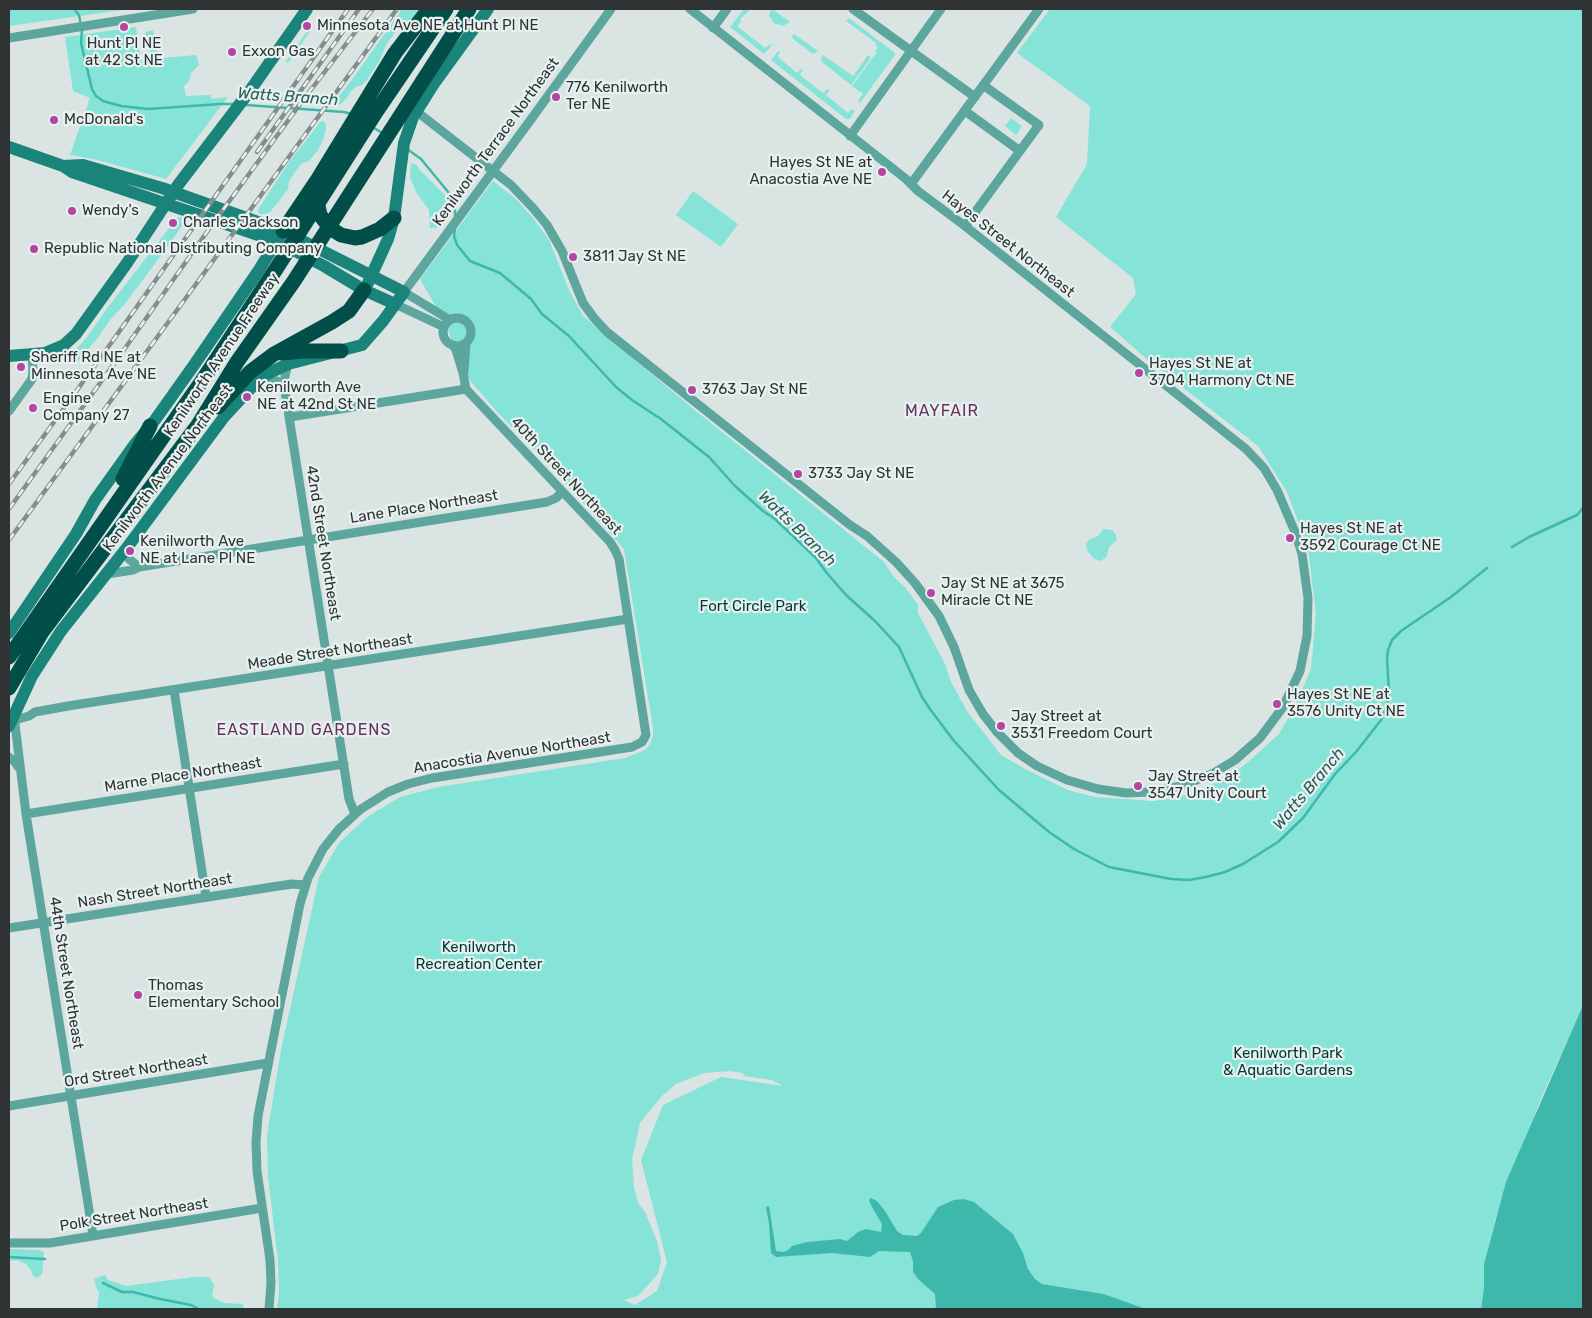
<!DOCTYPE html>
<html>
<head>
<meta charset="utf-8">
<style>
  body { margin:0 }
  #map { position:relative; width:1592px; height:1318px; overflow:hidden; background:#dae5e3; font-family:Rubik,sans-serif }
  canvas { display:block }
  .frame { position:absolute; inset:0; border:10px solid #2f3333; pointer-events:none }
</style>
</head>
<body>
<div id="map">
<canvas width="1592" height="1318"></canvas>
<div class="frame"></div>
</div>
<script>
const ctx = document.querySelector('canvas').getContext('2d');
ctx.lineJoin = 'round';
function fillPath(path, color) {
  ctx.fillStyle = color;
  ctx.fill(path, 'evenodd');
}
function shape(rows) {
  const path = new Path2D();
  for (const r of rows) {
    if (r.length === 3) {
      path.moveTo(r[0] + r[2], r[1]);
      path.arc(r[0], r[1], r[2], 0, 2 * Math.PI);
      continue;
    }
    path.moveTo(r[0], r[1]);
    for (let i = 2; i < r.length; i += 2) path.lineTo(r[i], r[i + 1]);
  }
  return path;
}
function strokePath(path, color, width, dash) {
  ctx.strokeStyle = color;
  ctx.lineWidth = width;
  ctx.lineCap = dash ? 'butt' : 'round';
  ctx.setLineDash(dash || []);
  ctx.stroke(path);
}
function write(font, color, halo, rows, align = 'center') {
  ctx.font = font + ' Rubik,sans-serif';
  ctx.lineWidth = 4.5;
  ctx.setLineDash([]);
  ctx.textBaseline = 'middle';
  ctx.strokeStyle = halo;
  ctx.fillStyle = color;
  for (const [text, x, y, turn = 0] of rows) {
    ctx.save();
    ctx.translate(x, y);
    ctx.rotate((+turn || 0) * Math.PI / 180);
    ctx.textAlign = isNaN(turn) ? turn : align;
    if (halo) ctx.strokeText(text, 0, 0);
    ctx.fillText(text, 0, 0);
    ctx.restore();
  }
}
fillPath(shape([
  [9,9,129,9,9,26],
  [402,9,421,9,410,22,399,27,386,45,380,60,367,80,362,85,356,87,351,91,347,98,338,106,336,106,334,103,336,100,354,77],
  [744,9,751,9,740,19,741,22,737,26,765,48,771,44,772,45,764,54,730,27],
  [771,9,772,9,790,22,783,26,774,23,769,16],
  [1050,9,1583,9,1583,1005,1540,1101,1496,1218,1484,1264,1484,1288,1481,1309,1146,1309,1104,1294,1042,1284,1035,1279,1028,1269,1023,1253,1013,1234,974,1202,964,1199,981,1309,277,1309,279,1294,278,1261,268,1177,267,1135,281,1050,319,877,339,843,367,817,400,797,438,787,625,758,645,750,649,746,653,736,653,728,624,549,543,458,500,415,472,383,458,362,447,326,420,279,493,181,516,199,533,218,549,240,569,290,583,316,691,407,884,562,894,577,905,587,918,605,918,613,945,664,951,682,967,711,1001,755,1027,770,1068,790,1095,797,1153,801,1177,798,1223,780,1247,763,1279,734,1295,706,1311,669,1316,614,1308,548,1287,492,1258,446,1155,366,1110,327,1136,294,1133,278,1056,217,1087,164,1090,106,1017,53],
  [730,1071,743,1073,744,1076,772,1080,783,1086,721,1077,663,1105,641,1160,667,1262,657,1291,635,1305,624,1300,638,1296,658,1274,661,1259,657,1241,645,1212,638,1203,634,1187,632,1160,640,1123,662,1096,676,1084,704,1073],
  [849,18,895,53,895,55,860,103,858,101,863,94,852,86,877,52,875,51,878,47,875,45,876,43,846,21],
  [311,26,313,27,288,63,286,61],
  [136,27,141,61,152,59,145,35,146,32,153,30,158,54,160,57,162,58,196,55,197,57,199,65,191,73,189,81,184,86,186,96,209,95,211,95,211,99,228,97,166,179,94,159,70,155,90,98,73,91,65,37],
  [794,34,818,51,816,53,813,54,793,39,792,36],
  [778,51,780,52,778,57,797,73,801,69,803,69,800,75,823,93,827,89,829,89,829,91,826,95,848,113,852,109,854,110,855,111,850,119,846,119,771,60],
  [823,55,853,76,868,55,871,58,851,85,822,62,821,57],
  [1011,118,1022,126,1016,135,1005,126],
  [321,121,325,122,326,128,323,140,318,150,309,161,302,163,295,172,289,181,288,189,280,200,270,212,266,214,260,214,258,212,259,208,289,162],
  [411,163,417,165,419,169,445,195,448,214,446,221,441,227,430,228,429,210,416,192,410,177],
  [693,191,738,224,721,247,676,215],
  [180,217,186,220,169,245,124,305,110,320,97,339,78,361,73,359,73,353,88,336,105,311,177,218],
  [1103,529,1112,530,1116,535,1117,540,1109,547,1106,558,1099,561,1093,558,1088,552,1086,544,1089,540,1098,536],
  [9,1249,39,1250,44,1252,42,1274,37,1278,32,1275,31,1270,27,1265,18,1260,9,1261],
  [105,1275,108,1280,126,1286,193,1277,209,1277,214,1285,212,1297,224,1303,243,1304,244,1309,97,1309,99,1293,96,1287,94,1279]
]), '#85e3d8');
fillPath(shape([
  [1583,1005,1583,1309,1481,1309,1484,1288,1484,1264,1506,1182],
  [871,1198,877,1201,885,1211,897,1231,903,1235,917,1236,921,1233,938,1207,954,1200,964,1199,974,1202,1013,1234,1023,1253,1028,1269,1035,1279,1042,1284,1104,1294,1146,1309,936,1309,935,1294,919,1280,913,1272,913,1261,910,1252,879,1251,870,1257,832,1253,776,1257,771,1253,769,1224,766,1207,769,1206,776,1251,782,1252,787,1251,792,1246,807,1242,840,1239,847,1241,858,1232,866,1229,881,1232,882,1224,872,1207,869,1200]
]), '#3eb8ab');
strokePath(shape([
  [31,9,35,9],
  [74,9,79,15,82,30,81,43,92,89,96,96,103,101,121,106,148,109,220,104,235,104],
  [246,105,344,112,352,114],
  [374,128,384,134],
  [407,149,421,159,449,193,455,209,455,218],
  [455,228,454,236,457,245,470,261,500,273,512,283,531,299,542,314,569,336,616,387,632,400,661,419,709,457,735,486,763,511,775,519,816,558,826,572,846,595,875,621,899,647,922,697,930,709,954,741,999,790,1049,832,1074,849,1109,867,1171,879,1189,880,1206,877,1225,872,1243,864,1278,842,1303,818,1335,774,1356,752,1381,720,1387,706,1389,694,1387,658,1388,650,1392,640,1401,631,1451,597,1487,568],
  [1512,547,1529,537,1577,515,1583,508],
  [9,1257,45,1259],
  [103,1283,122,1292,133,1292,160,1299,191,1305,199,1309]
]), '#3eb8ab', 2.5);
strokePath(shape([
  [853,9,975,97],
  [713,28,727,9],
  [9,38,193,9],
  [416,111,511,185,533,208,547,225,562,251,583,303,594,318,607,332,850,525,867,536,896,562,915,583,939,616,954,647,969,690,983,714,997,732,1018,753,1037,766,1067,780,1098,789,1126,793,1150,792,1181,786,1212,774,1235,760,1260,738,1283,707,1300,671,1307,636,1308,598,1302,554,1295,532,1277,490,1264,468,1246,449,965,226,918,191,906,179,690,9],
  [965,111,1020,151],
  [850,136,941,9],
  [911,184,1039,9],
  [965,226,1039,125,983,85],
  [395,304,444,327],
  [457,332,14],
  [450,320,404,292,532,118,611,9],
  [288,364,285,376,285,391,349,799,355,814],
  [464,371,466,343],
  [260,380,266,379,277,381,285,390],
  [9,411,32,379,33,371,32,354],
  [290,417,466,389],
  [126,549,129,559,139,567],
  [107,574,133,570,139,567,547,502,556,498,562,492],
  [174,690,206,897],
  [14,716,26,814,93,1235],
  [11,721,29,716,35,712,68,706,628,619],
  [9,757,14,761,20,769],
  [26,814,344,764],
  [9,928,272,887,292,884,306,885],
  [9,1106,268,1063],
  [11,1243,50,1243,262,1208],
  [269,1309,271,1283,270,1260,257,1171,256,1142,258,1116,300,904,308,878,323,849,339,829,361,809,388,792,408,784,432,778,632,747,642,742,646,735,619,559,615,550,610,542,466,389,463,373,456,350,453,345]
]), '#5da69d', 9);
strokePath(shape([
  [9,147,63,166,72,172,276,241,324,266,364,290,395,304],
  [368,283,388,239,394,218,404,143,413,117,433,85,488,9],
  [9,356,45,353,64,345,76,334,127,263,178,185,249,92,307,9],
  [9,633,76,534,95,500,135,444,155,420,194,365,259,270,283,231],
  [9,726,32,676,61,631,126,549,224,417,251,388,267,374,288,364,362,345,383,321,404,292,283,231,162,188,83,165,63,166]
]), '#1a847a', 12);
strokePath(shape([
  [316,197,320,215,330,228,341,235,355,238,362,237,380,229,394,218],
  [283,231,318,179,395,53,429,9],
  [281,353,304,351,341,351],
  [218,407,250,372,274,354,332,322,349,311,364,290],
  [123,479,150,426],
  [9,657,202,381,276,269,376,112,446,9],
  [9,688,42,632,198,425,237,362,294,281,469,9]
]), '#024f49', 15);
const rail = shape([
  [257,152,359,9],
  [9,484,109,346,348,9],
  [9,509,121,354,209,229,303,100,373,9],
  [9,540,397,9]
]);
strokePath(rail, '#868e8d', 4.5);
strokePath(rail, '#e7f2f0', 2.5, [8]);
for (const [x, y, r, color] of [
  [307,26,5,"#b645a2"],
  [124,27,5,"#b645a2"],
  [232,52,5,"#b645a2"],
  [556,97,5,"#b645a2"],
  [54,120,5,"#b645a2"],
  [882,172,5,"#b645a2"],
  [72,211,5,"#b645a2"],
  [173,223,5,"#b645a2"],
  [34,249,5,"#b645a2"],
  [573,257,5,"#b645a2"],
  [21,367,5,"#b645a2"],
  [1139,373,5,"#b645a2"],
  [692,390,5,"#b645a2"],
  [247,397,5,"#b645a2"],
  [33,408,5,"#b645a2"],
  [798,474,5,"#b645a2"],
  [1290,538,5,"#b645a2"],
  [130,551,5,"#b645a2"],
  [931,593,5,"#b645a2"],
  [1277,704,5,"#b645a2"],
  [1001,726,5,"#b645a2"],
  [1138,786,5,"#b645a2"],
  [138,995,5,"#b645a2"]
]) {
  const dot = new Path2D();
  dot.arc(x, y, r, 0, 2 * Math.PI);
  ctx.fillStyle = color;
  ctx.fill(dot);
  strokePath(dot, '#e7f2f0', 2);
}
write('15px', '#2f3333', '#e7f2f0', [
  ["Minnesota Ave NE at Hunt Pl NE",317,26],
  ["Hunt Pl NE",124,44,"center"],
  ["at 42 St NE",124,61,"center"],
  ["Exxon Gas",242,52],
  ["776 Kenilworth",566,88],
  ["Ter NE",566,105],
  ["McDonald's",64,120],
  ["Hayes St NE at",872,163,"right"],
  ["Anacostia Ave NE",872,180,"right"],
  ["Wendy's",82,211],
  ["Charles Jackson",183,223],
  ["Republic National Distributing Company",44,249],
  ["3811 Jay St NE",583,257],
  ["Sheriff Rd NE at",31,358],
  ["Minnesota Ave NE",31,375],
  ["Hayes St NE at",1149,364],
  ["3704 Harmony Ct NE",1149,381],
  ["Kenilworth Ave",257,388],
  ["NE at 42nd St NE",257,405],
  ["3763 Jay St NE",702,390],
  ["Engine",43,399],
  ["Company 27",43,416],
  ["3733 Jay St NE",808,474],
  ["Hayes St NE at",1300,529],
  ["3592 Courage Ct NE",1300,546],
  ["Kenilworth Ave",140,542],
  ["NE at Lane Pl NE",140,559],
  ["Jay St NE at 3675",941,584],
  ["Miracle Ct NE",941,601],
  ["Hayes St NE at",1287,695],
  ["3576 Unity Ct NE",1287,712],
  ["Jay Street at",1011,717],
  ["3531 Freedom Court",1011,734],
  ["Jay Street at",1148,777],
  ["3547 Unity Court",1148,794],
  ["Thomas",148,986],
  ["Elementary School",148,1003]
], 'left');
write('15px', '#2f3333', '#e7f2f0', [
  ["Kenilworth Terrace Northeast",496,142,-54],
  ["Hayes Street Northeast",1008,244,38],
  ["Kenilworth Avenue Freeway",222,355,-56],
  ["Kenilworth Avenue Northeast",168,468,-53],
  ["40th Street Northeast",566,476,47],
  ["Lane Place Northeast",424,507,-9],
  ["42nd Street Northeast",323,543,81],
  ["Meade Street Northeast",330,652,-9],
  ["Anacostia Avenue Northeast",512,753,-9],
  ["Marne Place Northeast",183,775,-9],
  ["Nash Street Northeast",155,891,-9],
  ["44th Street Northeast",66,973,81],
  ["Ord Street Northeast",136,1071,-9],
  ["Polk Street Northeast",134,1215,-9]
]);
write('15px', '#003a35', '#e7f2f0', [
  ["Fort Circle Park",753,607],
  ["Kenilworth",479,948],
  ["Recreation Center",479,965],
  ["Kenilworth Park",1288,1054],
  ["& Aquatic Gardens",1288,1071]
]);
write('italic 16px', '#2b5d58', '#e7f2f0', [
  ["Watts Branch",288,97,4],
  ["Watts Branch",797,529,44],
  ["Watts Branch",1309,789,-50]
]);
ctx.letterSpacing = '1px';
write('16px', '#67305c', '#e7f2f0', [
  ["MAYFAIR",942,411],
  ["EASTLAND GARDENS",304,730]
]);
ctx.letterSpacing = '0px';
</script>
</body>
</html>
